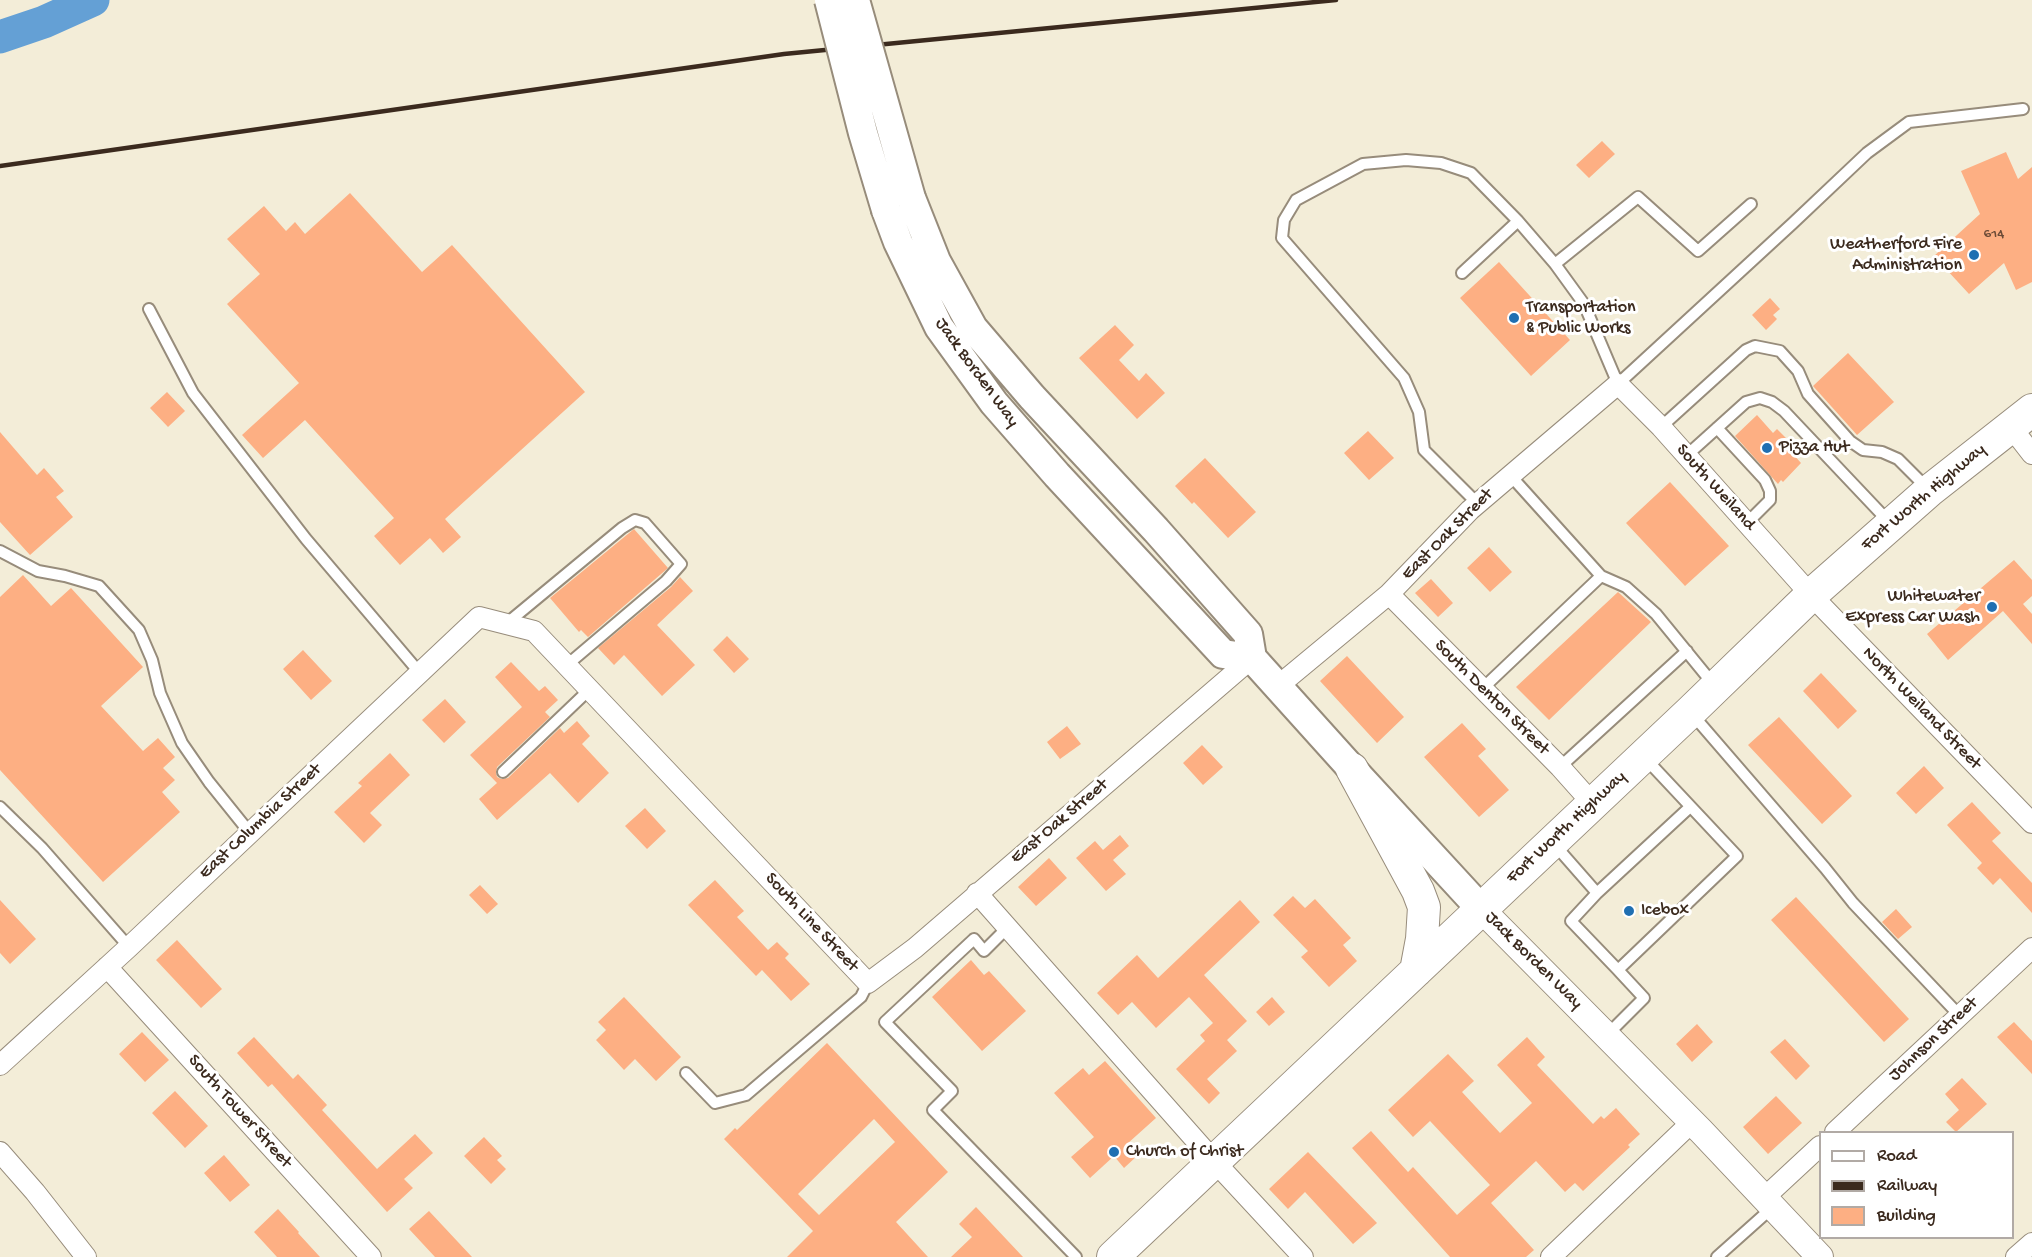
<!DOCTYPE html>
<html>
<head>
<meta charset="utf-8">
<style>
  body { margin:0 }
  #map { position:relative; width:2032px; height:1257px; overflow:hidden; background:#f3edd8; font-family:"Gochi Hand",sans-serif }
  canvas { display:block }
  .legend { position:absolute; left:1819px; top:1131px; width:195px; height:108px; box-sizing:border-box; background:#fff; border:2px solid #b1aaa5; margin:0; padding:8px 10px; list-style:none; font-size:18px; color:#3b2a1e }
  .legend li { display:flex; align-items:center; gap:12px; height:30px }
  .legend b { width:30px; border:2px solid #b1aaa5 }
</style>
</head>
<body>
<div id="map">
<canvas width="2032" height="1257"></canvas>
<ul class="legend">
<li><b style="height:8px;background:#fff"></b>Road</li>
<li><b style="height:8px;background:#3b2a1e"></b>Railway</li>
<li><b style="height:16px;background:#fdaf83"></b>Building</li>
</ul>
</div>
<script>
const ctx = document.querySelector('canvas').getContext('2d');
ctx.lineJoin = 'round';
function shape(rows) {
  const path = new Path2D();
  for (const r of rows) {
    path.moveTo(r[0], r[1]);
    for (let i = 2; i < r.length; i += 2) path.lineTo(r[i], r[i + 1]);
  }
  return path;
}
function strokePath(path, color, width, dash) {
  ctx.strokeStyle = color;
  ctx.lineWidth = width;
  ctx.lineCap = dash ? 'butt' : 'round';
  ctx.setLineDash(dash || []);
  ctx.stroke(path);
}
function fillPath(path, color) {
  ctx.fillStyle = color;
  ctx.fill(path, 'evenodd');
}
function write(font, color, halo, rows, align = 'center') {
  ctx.font = font + ' "Gochi Hand",sans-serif';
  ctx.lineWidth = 6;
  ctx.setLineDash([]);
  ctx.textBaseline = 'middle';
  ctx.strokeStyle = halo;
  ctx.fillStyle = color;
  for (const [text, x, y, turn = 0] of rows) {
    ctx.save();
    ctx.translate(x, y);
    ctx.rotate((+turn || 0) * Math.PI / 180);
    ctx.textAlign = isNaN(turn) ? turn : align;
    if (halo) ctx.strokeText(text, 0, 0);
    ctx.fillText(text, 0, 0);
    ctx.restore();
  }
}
strokePath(shape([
  [0,37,44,22,93,0]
]), '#64a0d5', 33);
fillPath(shape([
  [1602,141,1615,154,1589,178,1576,165],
  [2006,152,2018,179,2032,167,2032,282,2016,290,2004,263,1969,294,1934,256,1980,214,1961,171],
  [350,193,422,272,452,245,585,392,445,519,461,537,443,553,430,538,400,565,374,536,394,518,305,420,263,458,242,435,299,383,227,304,260,274,227,239,264,206,286,231,295,222,305,234],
  [1499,262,1570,340,1531,376,1460,298],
  [1770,298,1780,309,1773,315,1777,319,1766,330,1752,315],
  [1115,325,1134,345,1119,360,1139,381,1146,373,1165,393,1137,419,1079,358],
  [1848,353,1894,402,1857,435,1813,386],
  [167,392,185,411,168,427,150,408],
  [1757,415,1773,433,1777,429,1789,441,1785,445,1801,463,1783,482,1781,480,1778,484,1735,436],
  [1368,431,1394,458,1369,480,1344,453],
  [0,432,37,475,44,468,64,491,56,497,73,517,30,555,0,522],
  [1205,458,1256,512,1228,538,1194,502,1192,504,1175,486],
  [1670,482,1729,546,1685,586,1626,523],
  [634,529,668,568,588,637,581,630,579,632,550,598],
  [1489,547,1512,572,1490,592,1467,568],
  [2014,560,2032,580,2032,596,2023,604,2032,614,2032,644,2003,611,1948,660,1927,634],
  [23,575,51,606,71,588,143,667,101,706,143,751,158,738,175,757,163,768,175,780,162,792,180,812,103,882,0,770,0,597],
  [680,577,693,591,657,625,695,665,662,696,624,655,614,665,598,648,671,587],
  [1431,579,1453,603,1438,617,1415,593],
  [1618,592,1651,622,1549,720,1516,687],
  [727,636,749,659,734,673,713,650],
  [303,650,332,681,311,700,283,669],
  [1347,656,1404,717,1377,743,1320,681],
  [511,662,539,691,545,686,558,700,545,712,550,717,497,767,496,773,497,777,501,779,508,778,560,728,564,733,577,721,590,736,582,744,609,773,578,803,550,773,497,820,479,799,497,783,470,755,522,707,495,677],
  [1821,673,1857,711,1838,729,1803,691],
  [445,699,466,722,444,743,422,720],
  [1779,717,1852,796,1822,824,1748,745],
  [1462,723,1486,749,1478,756,1509,790,1479,817,1424,757],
  [1067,726,1081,744,1060,759,1047,742],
  [1202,745,1223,767,1203,785,1183,763],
  [390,753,410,775,370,813,382,825,364,843,334,812,362,786,358,783],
  [1924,766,1944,788,1916,814,1896,793],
  [1972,802,2001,833,1992,841,2032,883,2032,913,2000,878,1993,885,1977,868,1982,863,1947,825],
  [645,808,666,831,647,849,625,826],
  [1120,835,1129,846,1113,860,1126,874,1106,891,1076,858,1095,841,1103,850],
  [1049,858,1067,878,1036,906,1018,887],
  [715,880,744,911,737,917,768,950,777,942,789,954,785,958,810,984,791,1001,762,970,756,976,688,905],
  [480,885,498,904,487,914,469,895],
  [1293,896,1305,908,1315,899,1351,938,1343,945,1357,961,1329,987,1301,957,1308,951,1273,915],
  [1796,897,1909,1019,1884,1042,1771,920],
  [0,900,36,939,10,964,0,953],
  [1240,900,1260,922,1204,975,1247,1021,1227,1040,1237,1051,1207,1079,1220,1093,1209,1104,1176,1069,1205,1041,1200,1035,1213,1023,1189,997,1156,1028,1132,1002,1118,1015,1097,993,1137,955,1158,978],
  [1896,909,1912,927,1898,939,1882,922],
  [177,940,222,989,201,1008,156,960],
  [971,960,984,975,989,971,1026,1011,982,1051,932,997],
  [624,997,681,1057,656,1081,635,1059,624,1070,596,1040,606,1030,598,1022],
  [1272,997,1285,1012,1269,1026,1256,1012],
  [2014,1022,2032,1041,2032,1074,1997,1037],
  [1697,1024,1713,1042,1692,1062,1676,1044],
  [142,1032,169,1060,145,1082,119,1054],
  [254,1037,293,1079,298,1074,327,1105,322,1110,377,1169,415,1134,433,1153,404,1179,413,1188,387,1212,272,1084,268,1087,237,1053],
  [1527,1037,1545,1057,1537,1065,1593,1124,1601,1116,1604,1119,1616,1108,1640,1134,1628,1145,1630,1147,1583,1191,1575,1183,1565,1192,1536,1161,1491,1203,1534,1250,1526,1257,1450,1257,1352,1148,1371,1131,1408,1172,1413,1167,1457,1215,1490,1185,1430,1121,1413,1137,1388,1110,1448,1054,1474,1081,1462,1092,1500,1133,1532,1103,1497,1065],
  [1785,1039,1810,1066,1796,1080,1770,1052],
  [827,1043,948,1172,896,1222,928,1257,787,1257,813,1231,724,1139,735,1128,737,1130],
  [874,1119,895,1142,819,1215,798,1194],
  [1105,1061,1156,1118,1127,1144,1137,1156,1124,1168,1114,1156,1090,1178,1071,1157,1094,1137,1054,1093,1083,1068,1089,1075],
  [1962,1078,1987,1104,1956,1132,1946,1122,1959,1110,1945,1094],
  [175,1091,208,1126,185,1148,152,1113],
  [1776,1096,1802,1123,1768,1154,1743,1127],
  [484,1137,502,1156,497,1160,506,1169,491,1184,464,1156],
  [1308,1152,1377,1223,1353,1244,1305,1192,1288,1209,1269,1189],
  [224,1155,250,1185,230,1202,204,1173],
  [976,1207,1023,1257,951,1257,972,1237,959,1224],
  [278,1209,299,1232,298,1233,320,1257,277,1257,254,1232],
  [429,1211,472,1257,435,1257,409,1229]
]), '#fdaf83');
const service = shape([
  [1555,264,1638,197,1698,251,1751,204],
  [1462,273,1518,221,1555,264,1584,304,1618,384,1793,223,1867,153,1909,122,2023,109],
  [149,309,193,393,306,539,419,672],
  [1661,427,1746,350,1755,346,1780,351,1798,371,1808,394,1850,441,1863,450,1882,452,1898,459,1927,488],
  [1717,428,1765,480,1770,491,1770,500,1747,523],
  [1686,456,1746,402,1760,398,1772,402,1784,411,1890,523],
  [1477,503,1424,450,1419,412,1404,378,1282,238,1284,220,1296,200,1363,164,1406,160,1441,163,1471,173,1518,221],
  [0,551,38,571,65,576,99,586,139,630,152,660,160,693,182,743,209,782,250,833],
  [1601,576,1626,587,1656,614,1714,685],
  [506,624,622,528,635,520,645,523,681,564,666,581,567,665],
  [1482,689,1601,576,1510,475],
  [1692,714,1825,868,1853,903,1960,1016],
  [1560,767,1687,651],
  [503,772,590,689],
  [0,807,42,848,129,947],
  [1554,844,1597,893,1571,921,1618,970],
  [1597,893,1690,807],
  [1007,928,984,951,974,939,885,1022,952,1091,933,1110,1076,1257],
  [1607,1035,1644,998,1618,970,1737,856,1645,758],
  [686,1073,715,1103,746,1095,861,997,868,983],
  [1717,1257,1773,1207]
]);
const minor = shape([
  [2011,427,2032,454],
  [1389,594,1560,767,1593,804],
  [1278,686,1389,594,1470,510,1618,384,1661,427,1811,595,2032,823],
  [977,893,1214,1161,1303,1257],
  [107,967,371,1257],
  [0,1065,129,947,479,617,534,631,868,983,915,948,1252,658],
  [1835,1132,2032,948],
  [0,1152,35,1192,86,1257],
  [1764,1198,1820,1146],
  [1551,1257,1692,1122],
  [2016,1257,2032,1243]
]);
const tertiary = shape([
  [1481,909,1701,1131,1820,1257]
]);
const secondary = shape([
  [911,198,936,261,973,328,1032,397,1156,530,1248,634,1252,658,1352,769,1481,909],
  [886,210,898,242,939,327,994,403,1057,475,1223,654,1252,658]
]);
const primary = shape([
  [1352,769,1418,891,1424,907,1422,939,1416,971],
  [1113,1257,1690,712,1811,595,1929,491,2032,410]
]);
strokePath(service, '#978c7b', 14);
strokePath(minor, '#978c7b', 22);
strokePath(tertiary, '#978c7b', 28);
strokePath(secondary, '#978c7b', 32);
strokePath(primary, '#978c7b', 34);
strokePath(service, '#fff', 10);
strokePath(minor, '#fff', 20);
strokePath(tertiary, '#fff', 26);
strokePath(secondary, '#fff', 28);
strokePath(primary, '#fff', 32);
strokePath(shape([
  [0,166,784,54,1336,0]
]), '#3b2a1e', 4.5);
const secondaryBridge = shape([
  [829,0,863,133,886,210],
  [855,0,911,198]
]);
strokePath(secondaryBridge, '#978c7b', 32, []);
strokePath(secondaryBridge, '#fff', 28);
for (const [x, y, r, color] of [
  [1974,255,6,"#1f6fb2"],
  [1514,318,6,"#1f6fb2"],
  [1767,448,6,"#1f6fb2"],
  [1992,607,6,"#1f6fb2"],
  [1629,911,6,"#1f6fb2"],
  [1114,1152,6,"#1f6fb2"]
]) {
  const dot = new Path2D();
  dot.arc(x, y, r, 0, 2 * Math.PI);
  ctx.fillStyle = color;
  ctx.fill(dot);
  strokePath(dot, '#fff', 2);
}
write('15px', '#6c4b37', null, [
  ["614",1994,235]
]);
write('18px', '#3b2a1e', '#fff', [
  ["Weatherford Fire",1962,245,"right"],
  ["Administration",1962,266,"right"],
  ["Transportation",1526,308],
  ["& Public Works",1526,329],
  ["Pizza Hut",1779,448],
  ["Whitewater",1980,597,"right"],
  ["Express Car Wash",1980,618,"right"],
  ["Icebox",1641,911],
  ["Church of Christ",1126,1152]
], 'left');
write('18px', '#3b2a1e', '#fff', [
  ["Jack Borden Way",976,373,54],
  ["South Weiland",1715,488,48],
  ["Fort Worth Highway",1924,498,-40],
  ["East Oak Street",1448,535,-45],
  ["South Denton Street",1491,698,45],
  ["North Weiland Street",1921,709,46],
  ["East Columbia Street",261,822,-43],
  ["East Oak Street",1060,822,-40],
  ["Fort Worth Highway",1567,828,-43],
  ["South Line Street",811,923,47],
  ["Jack Borden Way",1533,961,45],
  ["Johnson Street",1934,1040,-43],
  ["South Tower Street",239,1112,48]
]);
</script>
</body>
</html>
